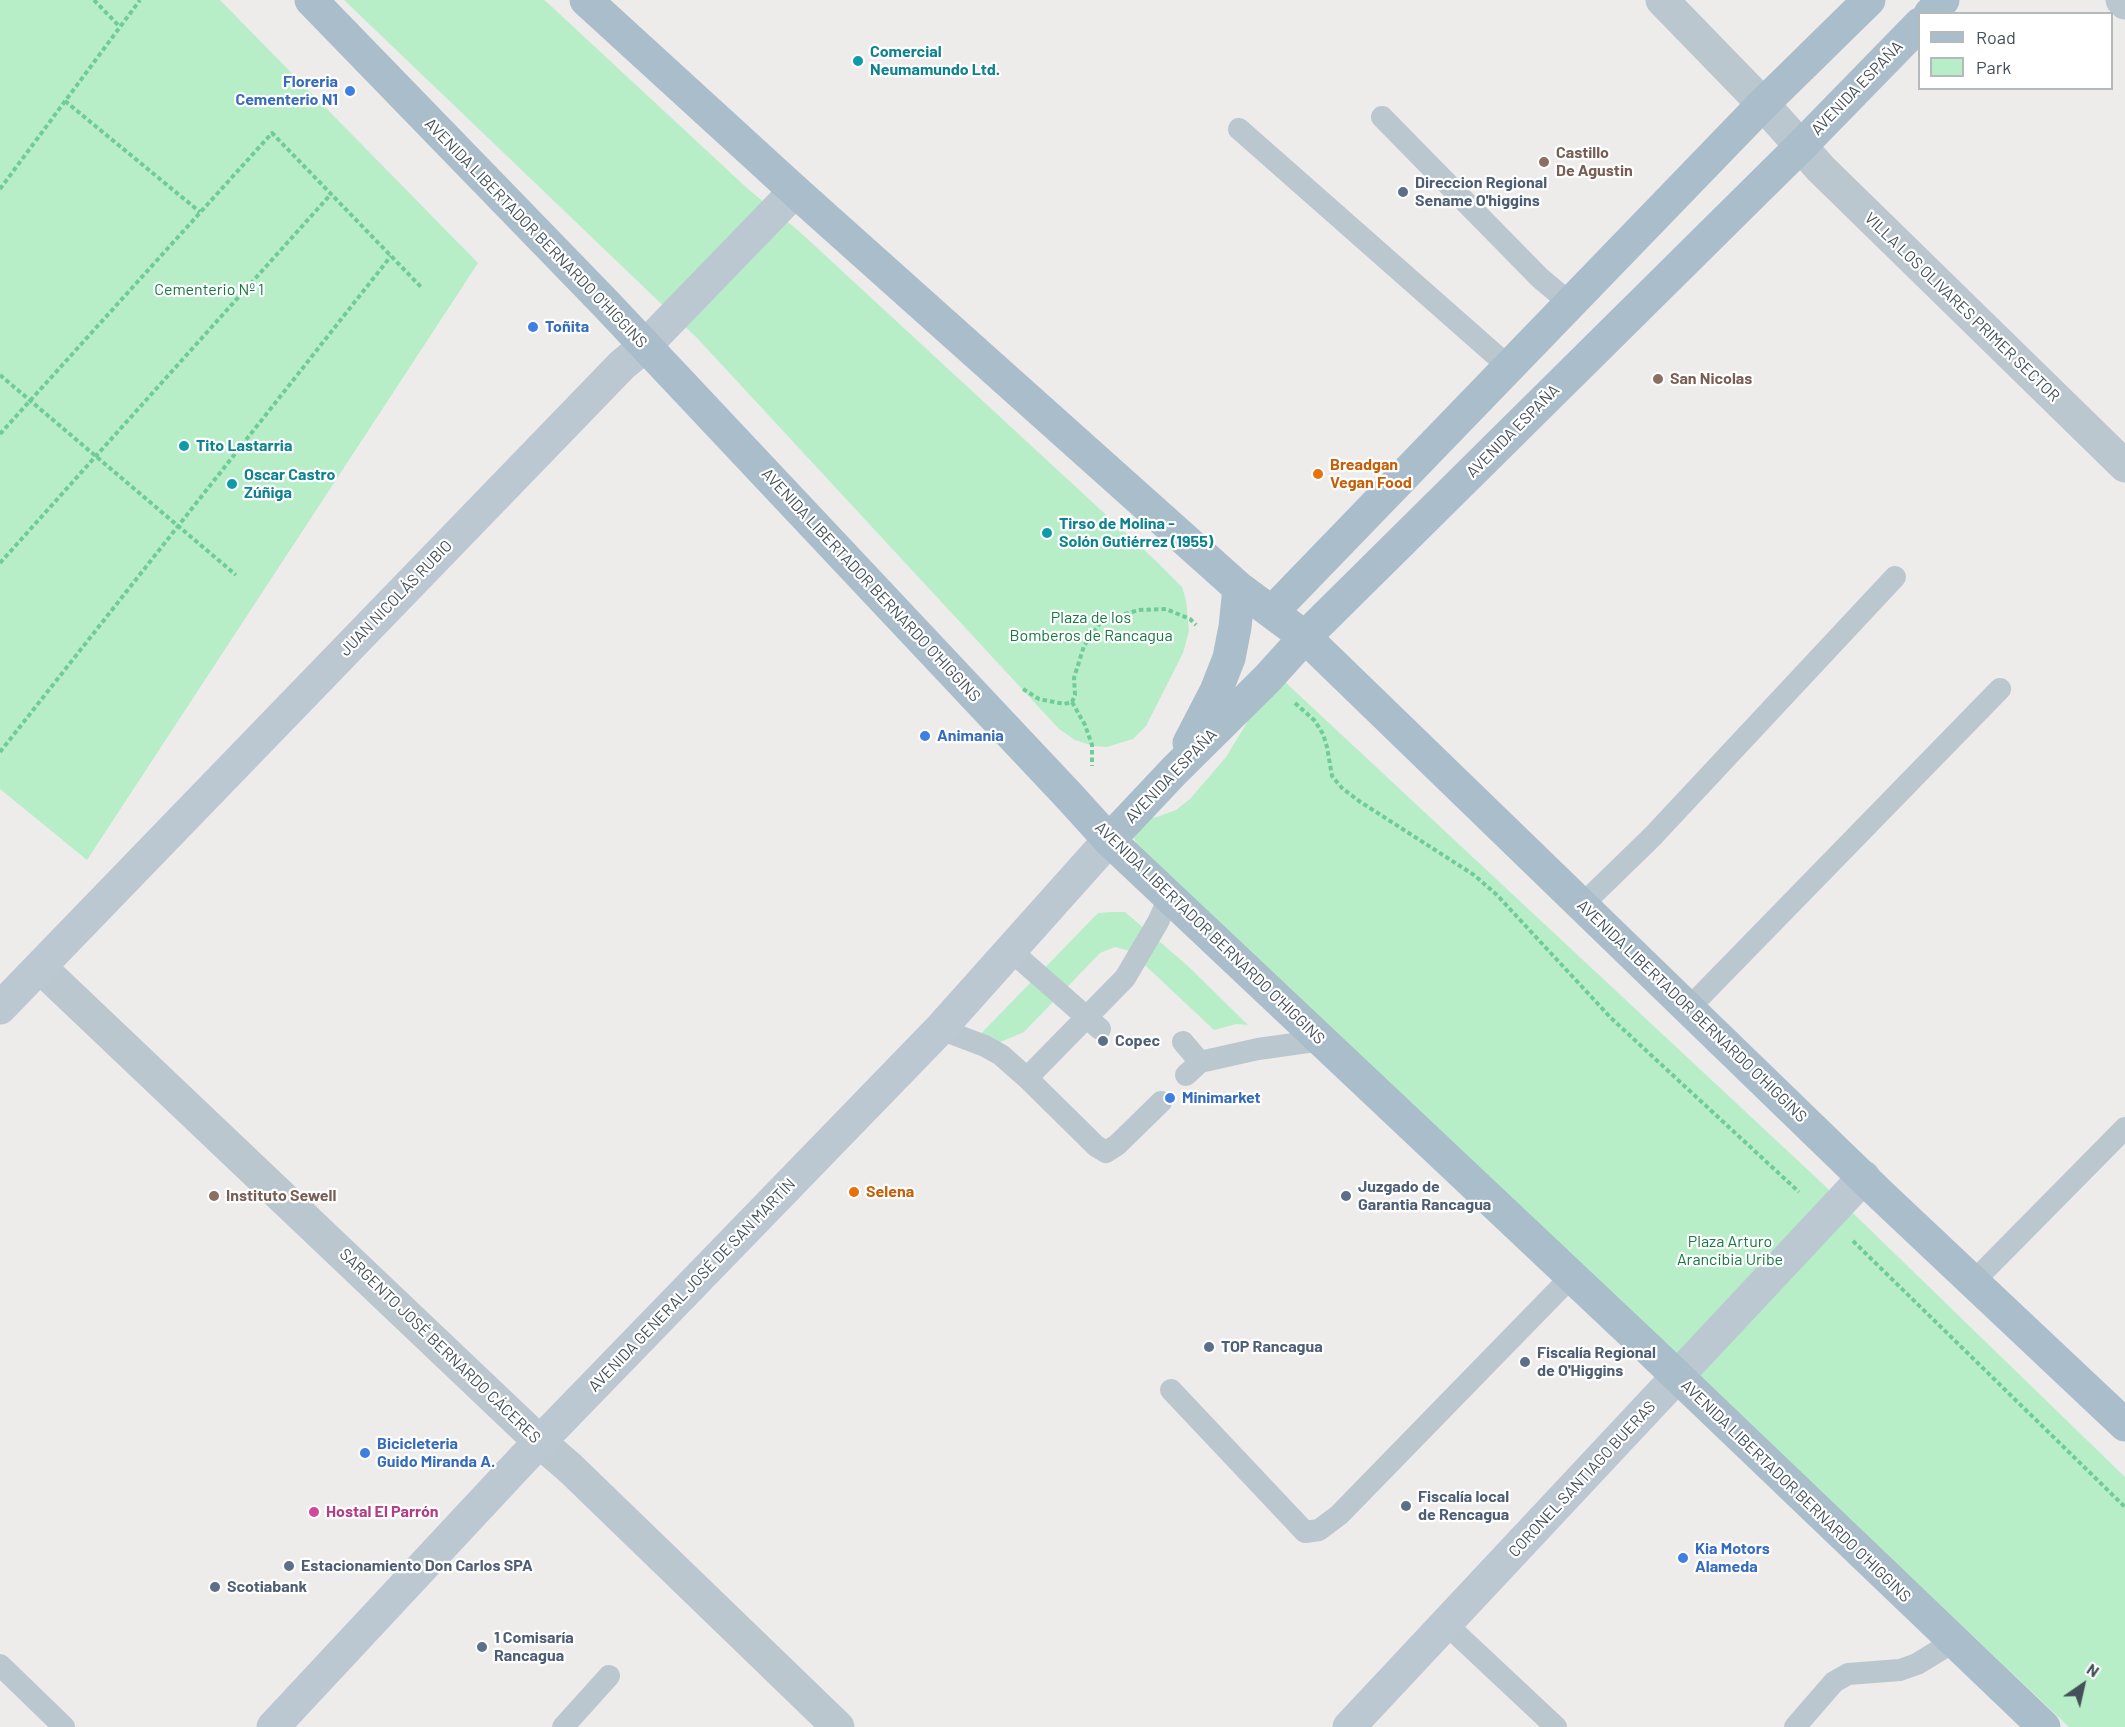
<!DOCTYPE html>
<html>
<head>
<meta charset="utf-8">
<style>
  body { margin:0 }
  #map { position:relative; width:2125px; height:1727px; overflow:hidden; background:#eeebeb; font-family:Barlow,sans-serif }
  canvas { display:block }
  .legend { position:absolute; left:1918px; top:12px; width:195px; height:78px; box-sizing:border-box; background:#fff; border:2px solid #b4b9bc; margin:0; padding:8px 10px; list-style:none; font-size:18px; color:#435058 }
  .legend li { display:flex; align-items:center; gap:12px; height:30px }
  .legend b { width:30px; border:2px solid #b4b9bc }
  .north { position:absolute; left:2053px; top:1655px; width:60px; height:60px; -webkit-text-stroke:4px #fff; paint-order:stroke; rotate:34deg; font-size:16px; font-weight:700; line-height:24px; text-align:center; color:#435058 }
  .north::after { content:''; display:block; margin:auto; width:21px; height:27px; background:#435058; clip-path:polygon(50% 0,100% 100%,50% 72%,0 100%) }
</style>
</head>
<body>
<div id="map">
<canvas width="2125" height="1727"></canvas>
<ul class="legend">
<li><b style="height:8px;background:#aabdcb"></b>Road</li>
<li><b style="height:16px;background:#b7eec8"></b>Park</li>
</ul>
<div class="north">N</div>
</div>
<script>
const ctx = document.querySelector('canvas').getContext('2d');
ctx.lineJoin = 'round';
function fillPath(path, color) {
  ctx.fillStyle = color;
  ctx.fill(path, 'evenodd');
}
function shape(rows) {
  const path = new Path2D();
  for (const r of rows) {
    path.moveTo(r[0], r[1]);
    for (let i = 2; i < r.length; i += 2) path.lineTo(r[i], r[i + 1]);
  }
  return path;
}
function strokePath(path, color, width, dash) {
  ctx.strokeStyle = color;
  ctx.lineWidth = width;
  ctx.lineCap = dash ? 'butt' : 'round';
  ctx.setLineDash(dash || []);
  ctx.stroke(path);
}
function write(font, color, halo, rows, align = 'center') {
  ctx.font = font + ' Barlow,sans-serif';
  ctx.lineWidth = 4.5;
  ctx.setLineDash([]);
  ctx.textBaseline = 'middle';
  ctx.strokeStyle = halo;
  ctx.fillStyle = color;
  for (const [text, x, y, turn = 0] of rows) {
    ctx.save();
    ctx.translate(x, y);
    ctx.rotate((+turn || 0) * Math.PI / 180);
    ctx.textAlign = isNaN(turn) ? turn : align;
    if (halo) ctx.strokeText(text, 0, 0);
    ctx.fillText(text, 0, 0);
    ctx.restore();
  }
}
fillPath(shape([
  [0,0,220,0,478,263,87,860,0,789],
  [344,0,544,0,551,6,748,189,801,233,1156,561,1182,587,1186,600,1189,631,1183,653,1146,726,1133,739,1107,747,1094,746,1075,740,1059,729,697,338],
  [1273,680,1283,680,1823,1184,2125,1477,2125,1727,2069,1727,1137,845,1133,836,1144,819,1157,817,1176,810,1190,799,1226,757],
  [1111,912,1125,912,1188,966,1248,1025,1236,1024,1214,1030,1130,951,1115,947,1100,953,1024,1032,996,1044,968,1047,1098,913]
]), '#b7eec8');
strokePath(shape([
  [94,0,120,27],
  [65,101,200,212],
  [0,189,140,0],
  [0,375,236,575],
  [0,434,272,133,421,287],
  [0,563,331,194],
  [1023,689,1039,699,1064,704,1072,702,1075,695,1074,678,1084,646,1100,623,1110,618,1139,610,1166,609,1190,619,1196,625],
  [1072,702,1085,725,1092,745,1092,766],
  [1295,703,1315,721,1323,734,1327,747,1332,776,1342,788,1359,801,1474,875,1497,895,1611,1018,1799,1192],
  [0,752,391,256],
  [1853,1241,2125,1507]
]), '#6fcc97', 4, [4.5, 3]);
strokePath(shape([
  [1382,117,1540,278,1571,304],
  [1239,129,1509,367],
  [1582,905,1652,837,1895,577],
  [1010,950,1100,1029],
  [1689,1008,2000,689],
  [940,1029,985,1046,1001,1055,1027,1078,1096,1146,1106,1152,1117,1145,1161,1102],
  [1183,1042,1200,1062],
  [1186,1075,1200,1062,1258,1049,1322,1040],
  [1027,1078,1125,978,1158,922,1170,896],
  [1973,1282,2125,1128],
  [1171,1390,1305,1532,1319,1530,1339,1515,1572,1276],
  [1446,1624,1556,1727],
  [0,1665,64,1727],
  [563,1727,609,1676],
  [1795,1727,1834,1682,1848,1674,1900,1670,1917,1664,1953,1642]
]), '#bbc7ce', 22);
strokePath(shape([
  [1662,0,1763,104,1821,169,2125,466],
  [2122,0,2125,3],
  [40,967,540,1442,570,1468,838,1727]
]), '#bbc7ce', 33);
strokePath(shape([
  [0,1008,622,365,645,346,795,191],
  [273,1727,524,1458,940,1029,1109,840],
  [1349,1727,1864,1177]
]), '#bbc8d2', 33);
strokePath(shape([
  [311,0,606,304,1069,796,1109,840,1652,1352,2044,1727],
  [586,0,795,191,1239,588,1305,637,1882,1196,2125,1425],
  [1930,14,1943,0],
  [1272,612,1763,104,1869,0],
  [1189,743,1216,691,1229,658,1235,627,1239,588],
  [1109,840,1174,771,1267,679,1305,637,1801,146,1920,24]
]), '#aabdcb', 33);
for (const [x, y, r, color] of [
  [858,61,6,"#0f9aa8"],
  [350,91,6,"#3f7fe0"],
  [1544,162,6,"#8d6e63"],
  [1403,192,6,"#5c6f8a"],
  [533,327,6,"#3f7fe0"],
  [1658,379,6,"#8d6e63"],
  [184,446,6,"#0f9aa8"],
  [1318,474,6,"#e8710a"],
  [232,484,6,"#0f9aa8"],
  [1047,533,6,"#0f9aa8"],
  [925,736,6,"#3f7fe0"],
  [1103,1041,6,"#5c6f8a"],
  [1170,1098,6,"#3f7fe0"],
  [854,1192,6,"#e8710a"],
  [214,1196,6,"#8d6e63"],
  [1346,1196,6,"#5c6f8a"],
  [1209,1347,6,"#5c6f8a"],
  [1525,1362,6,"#5c6f8a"],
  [365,1453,6,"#3f7fe0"],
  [1406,1506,6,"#5c6f8a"],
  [314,1512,6,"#d1479c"],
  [1683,1558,6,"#3f7fe0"],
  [289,1566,6,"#5c6f8a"],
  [215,1587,6,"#5c6f8a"],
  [482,1647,6,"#5c6f8a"]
]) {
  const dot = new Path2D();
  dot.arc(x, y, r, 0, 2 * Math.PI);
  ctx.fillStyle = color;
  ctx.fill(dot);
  strokePath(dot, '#fff', 2);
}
write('bold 16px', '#0d838f', '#fff', [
  ["Comercial",870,52],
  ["Neumamundo Ltd.",870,70],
  ["Tito Lastarria",196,446],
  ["Oscar Castro",244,475],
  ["Zúñiga",244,493],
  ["Tirso de Molina -",1059,524],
  ["Solón Gutiérrez (1955)",1059,542]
], 'left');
write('bold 16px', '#366cbe', '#fff', [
  ["Floreria",338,82,"right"],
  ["Cementerio N1",338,100,"right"],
  ["Toñita",545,327],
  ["Animania",937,736],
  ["Minimarket",1182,1098],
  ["Bicicleteria",377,1444],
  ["Guido Miranda A.",377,1462],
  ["Kia Motors",1695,1549],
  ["Alameda",1695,1567]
], 'left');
write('16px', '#435058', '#fff', [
  ["AVENIDA ESPAÑA",1857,88,-46],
  ["AVENIDA LIBERTADOR BERNARDO O'HIGGINS",536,233,46],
  ["VILLA LOS OLIVARES PRIMER SECTOR",1962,307,44],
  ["AVENIDA ESPAÑA",1513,431,-45],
  ["AVENIDA LIBERTADOR BERNARDO O'HIGGINS",871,585,47],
  ["JUAN NICOLÁS RUBIO",396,598,-46],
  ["AVENIDA ESPAÑA",1171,776,-46],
  ["AVENIDA LIBERTADOR BERNARDO O'HIGGINS",1210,933,44],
  ["AVENIDA LIBERTADOR BERNARDO O'HIGGINS",1692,1011,44],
  ["AVENIDA GENERAL JOSÉ DE SAN MARTÍN",692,1285,-46],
  ["SARGENTO JOSÉ BERNARDO CÁCERES",440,1346,44],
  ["CORONEL SANTIAGO BUERAS",1582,1479,-47],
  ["AVENIDA LIBERTADOR BERNARDO O'HIGGINS",1796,1491,44]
]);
write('bold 16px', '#785e54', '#fff', [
  ["Castillo",1556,153],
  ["De Agustin",1556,171],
  ["San Nicolas",1670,379],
  ["Instituto Sewell",226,1196]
], 'left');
write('bold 16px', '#4e5e75', '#fff', [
  ["Direccion Regional",1415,183],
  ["Sename O'higgins",1415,201],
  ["Copec",1115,1041],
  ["Juzgado de",1358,1187],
  ["Garantia Rancagua",1358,1205],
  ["TOP Rancagua",1221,1347],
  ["Fiscalía Regional",1537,1353],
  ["de O'Higgins",1537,1371],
  ["Fiscalía local",1418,1497],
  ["de Rencagua",1418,1515],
  ["Estacionamiento Don Carlos SPA",301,1566],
  ["Scotiabank",227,1587],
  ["1 Comisaría",494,1638],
  ["Rancagua",494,1656]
], 'left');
write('16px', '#157940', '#fff', [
  ["Cementerio Nº 1",209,290],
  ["Plaza de los",1091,618],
  ["Bomberos de Rancagua",1091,636],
  ["Plaza Arturo",1730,1242],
  ["Arancibia Uribe",1730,1260]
]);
write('bold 16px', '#c56008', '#fff', [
  ["Breadgan",1330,465],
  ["Vegan Food",1330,483],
  ["Selena",866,1192]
], 'left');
write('bold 16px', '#b23c85', '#fff', [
  ["Hostal El Parrón",326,1512]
], 'left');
</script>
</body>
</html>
